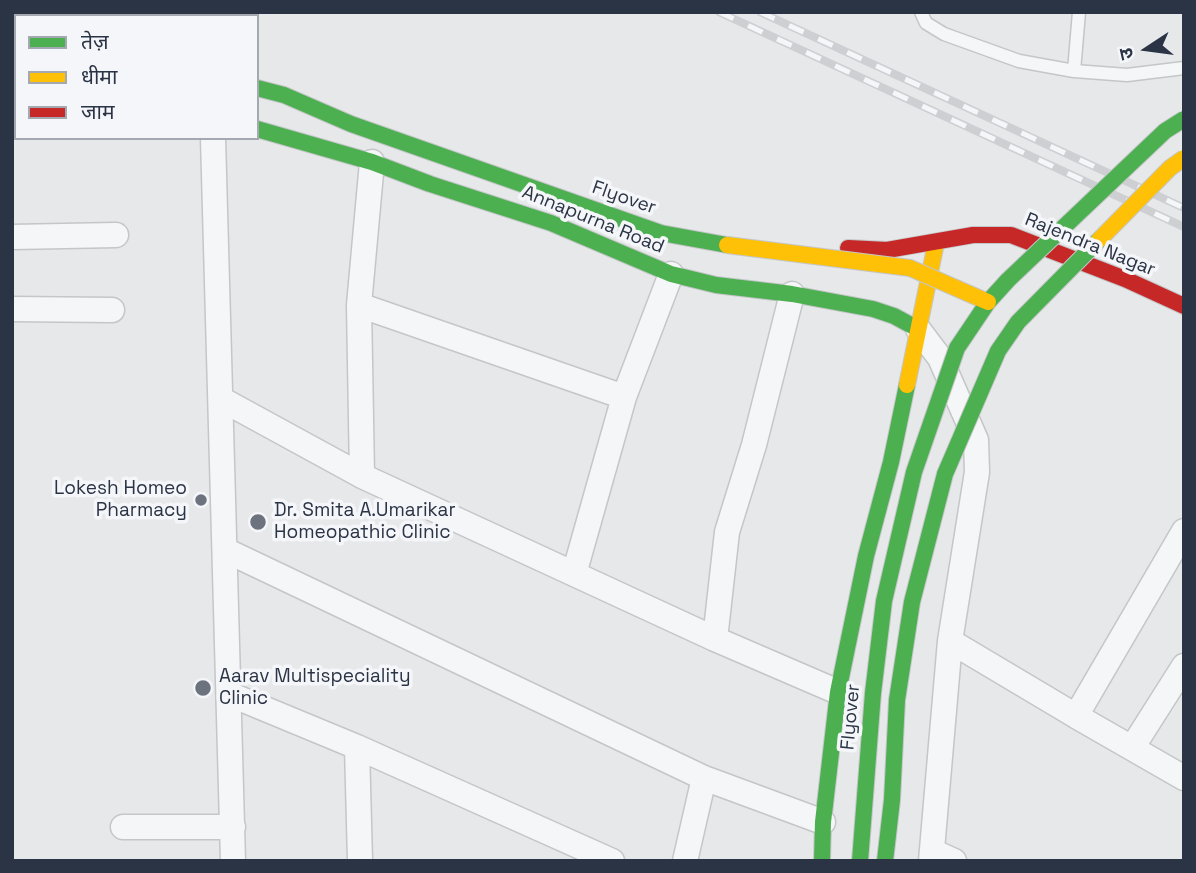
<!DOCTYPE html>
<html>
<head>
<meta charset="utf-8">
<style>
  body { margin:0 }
  #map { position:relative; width:1196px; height:873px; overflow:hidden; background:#e6e8ea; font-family:"Space Grotesk","Noto Sans Devanagari",sans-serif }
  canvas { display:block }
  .frame { position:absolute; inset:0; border:14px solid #2b3445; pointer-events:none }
  .legend { position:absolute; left:14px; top:14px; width:245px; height:126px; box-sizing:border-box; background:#f4f6f9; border:2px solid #a4a8b1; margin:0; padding:9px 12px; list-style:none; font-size:21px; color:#2b3445 }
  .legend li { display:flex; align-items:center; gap:14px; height:35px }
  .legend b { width:35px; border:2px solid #a4a8b1 }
  .north { position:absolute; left:1112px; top:14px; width:70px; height:70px; -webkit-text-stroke:5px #f4f6f9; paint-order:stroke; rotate:257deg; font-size:19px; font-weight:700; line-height:28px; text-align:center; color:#2b3445 }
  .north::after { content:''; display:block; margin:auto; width:24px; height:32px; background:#2b3445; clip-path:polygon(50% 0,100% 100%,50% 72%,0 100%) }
</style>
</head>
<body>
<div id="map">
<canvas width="1196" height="873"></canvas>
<div class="frame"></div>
<ul class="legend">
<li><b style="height:9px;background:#4caf50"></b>तेज़</li>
<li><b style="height:9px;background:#ffc107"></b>धीमा</li>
<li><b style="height:9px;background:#c62828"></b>जाम</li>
</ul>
<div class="north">उ</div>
</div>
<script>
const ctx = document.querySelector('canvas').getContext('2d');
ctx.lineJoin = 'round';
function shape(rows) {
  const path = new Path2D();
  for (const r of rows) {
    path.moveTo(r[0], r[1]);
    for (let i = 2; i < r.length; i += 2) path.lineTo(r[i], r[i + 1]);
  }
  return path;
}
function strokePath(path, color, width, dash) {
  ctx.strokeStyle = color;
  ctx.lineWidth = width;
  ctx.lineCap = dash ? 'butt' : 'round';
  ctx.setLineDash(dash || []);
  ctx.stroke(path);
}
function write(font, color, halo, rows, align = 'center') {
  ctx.font = font + ' "Space Grotesk",sans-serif';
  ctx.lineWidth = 7;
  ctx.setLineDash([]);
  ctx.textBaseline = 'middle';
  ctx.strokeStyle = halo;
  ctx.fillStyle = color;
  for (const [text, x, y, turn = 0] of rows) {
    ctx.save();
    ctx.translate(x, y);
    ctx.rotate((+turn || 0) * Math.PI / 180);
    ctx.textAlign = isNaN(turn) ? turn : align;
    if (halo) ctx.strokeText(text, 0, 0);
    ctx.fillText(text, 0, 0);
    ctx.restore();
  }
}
const lane = shape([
  [921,12,926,23,944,34,1019,61,1074,71,1127,75,1184,68],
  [1074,71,1079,12]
]);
const street = shape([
  [19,16,19,12],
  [213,138,233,861],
  [12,237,116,235],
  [359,305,624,397],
  [12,309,112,310],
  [918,329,940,358,976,440,977,472,950,641,931,861],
  [221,399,362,476,715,639,838,692],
  [362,476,359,305,372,162],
  [1184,531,1076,716,1184,778],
  [225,550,704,778,823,822],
  [574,574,624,397,671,274],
  [715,639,727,532,754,445,792,294],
  [950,641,1076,716],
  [229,694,357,747,612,861],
  [357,747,360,861],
  [1132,748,1184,666],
  [123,827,233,827],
  [932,851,954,861],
  [685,861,704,778]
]);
const fast = shape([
  [12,38,16,38],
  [257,129,372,162,430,184,551,223,671,274,716,285,792,294,873,309,894,316,918,329],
  [822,861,823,822,838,692,866,556,891,462,907,385]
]);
const slow = shape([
  [907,385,935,248]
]);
const jam = shape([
  [12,87,16,87],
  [848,248,887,250,973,235,1011,235,1125,279,1184,306]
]);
strokePath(lane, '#c4c6c8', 15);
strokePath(street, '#c4c6c8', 27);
strokePath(fast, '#c4c6c8', 18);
strokePath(slow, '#c4c6c8', 18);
strokePath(jam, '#c4c6c8', 18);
strokePath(lane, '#f5f6f7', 12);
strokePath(street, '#f5f6f7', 24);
strokePath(fast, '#4caf50', 16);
strokePath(slow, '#ffc107', 16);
strokePath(jam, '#c62828', 16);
const rail = shape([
  [719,12,1184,227],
  [760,12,1184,208]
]);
strokePath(rail, '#cecfd2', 8);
strokePath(rail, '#f4f6f9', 5, [16]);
const fastBridge = shape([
  [257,88,284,95,351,124,661,233,727,245],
  [860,861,873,693,884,601,914,472,957,348,988,302,1008,280,1165,131,1184,119],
  [885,861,892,800,897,700,912,602,945,474,998,351,1018,322,1099,240]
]);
const slowBridge = shape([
  [1099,240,1170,168,1184,158],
  [727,245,910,268,988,302]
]);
strokePath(fastBridge, '#c4c6c8', 18, []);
strokePath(slowBridge, '#c4c6c8', 18, []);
strokePath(fastBridge, '#4caf50', 16);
strokePath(slowBridge, '#ffc107', 16);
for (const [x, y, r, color] of [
  [201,500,7,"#6c737f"],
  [258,522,9,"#6c737f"],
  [203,688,9,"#6c737f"]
]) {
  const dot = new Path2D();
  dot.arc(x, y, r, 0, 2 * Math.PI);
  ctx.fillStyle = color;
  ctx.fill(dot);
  strokePath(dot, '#f4f6f9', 2.5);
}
write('19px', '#2b3445', '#f4f6f9', [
  ["Flyover",624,198,19],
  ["Annapurna Road",593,220,22],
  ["Rajendra Nagar",1090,245,22],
  ["Flyover",851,717,-85]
]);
write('19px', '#2b3445', '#f4f6f9', [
  ["Lokesh Homeo",187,489,"right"],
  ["Pharmacy",187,511,"right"],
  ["Dr. Smita A.Umarikar",274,511],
  ["Homeopathic Clinic",274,533],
  ["Aarav Multispeciality",219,677],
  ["Clinic",219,699]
], 'left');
</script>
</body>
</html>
